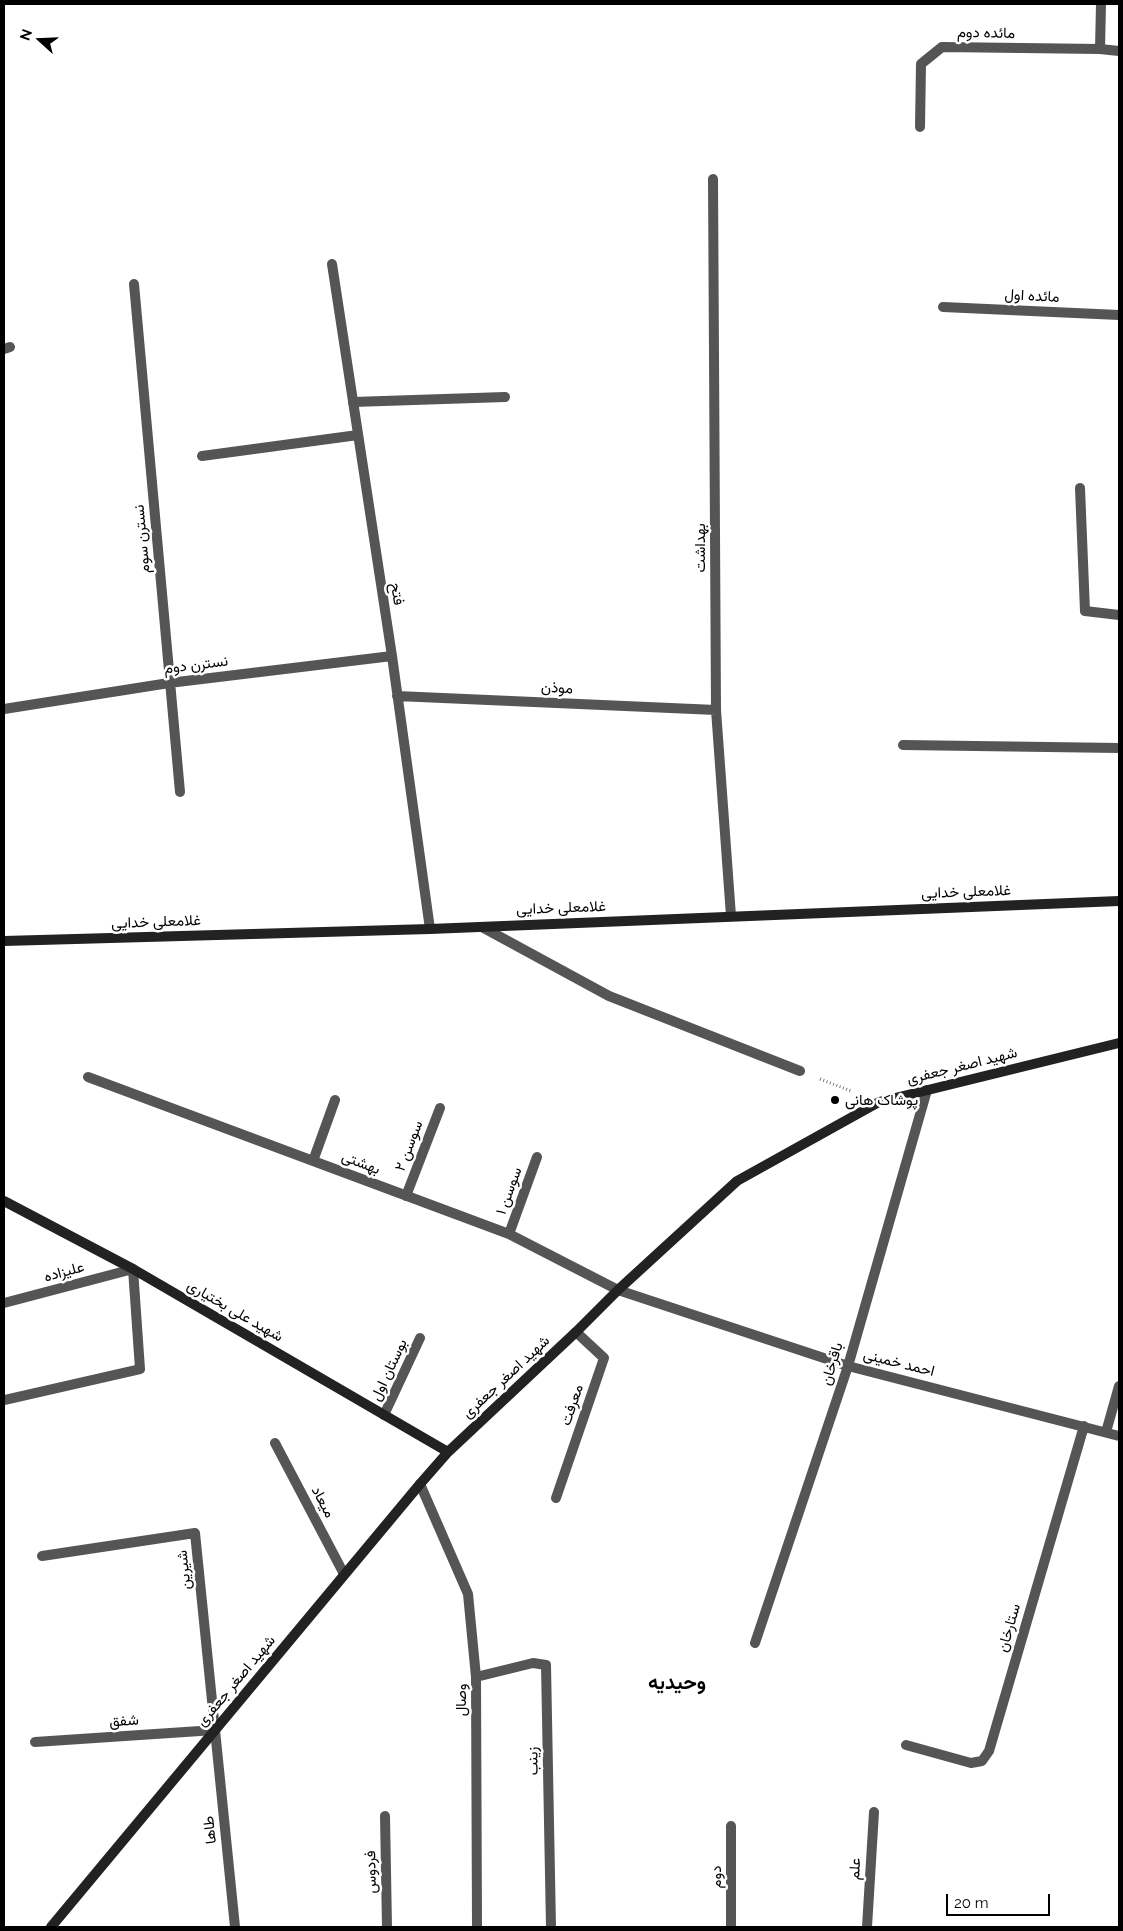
<!DOCTYPE html>
<html>
<head>
<meta charset="utf-8">
<style>
  body { margin:0 }
  #map { position:relative; width:1123px; height:1931px; overflow:hidden; background:#fff; font-family:Raleway,sans-serif }
  canvas { display:block }
  .frame { position:absolute; inset:0; border:5px solid #000; pointer-events:none }
  .north { position:absolute; left:15px; top:15px; width:50px; height:50px; -webkit-text-stroke:4px #fff; paint-order:stroke; rotate:290deg; font-size:14px; font-weight:700; line-height:20px; text-align:center; color:#000 }
  .north::after { content:''; display:block; margin:auto; width:18px; height:22px; background:#000; clip-path:polygon(50% 0,100% 100%,50% 72%,0 100%) }
  .scale { position:absolute; left:946px; top:1894px; width:104px; height:22px; box-sizing:border-box; border:2px solid #000; border-top:0; padding-left:6px; font-size:15px; line-height:18px; white-space:nowrap; color:#000; -webkit-text-stroke:4px #fff; paint-order:stroke }
</style>
</head>
<body>
<div id="map">
<canvas width="1123" height="1931"></canvas>
<div class="frame"></div>
<div class="north">N</div>
<div class="scale">20 m</div>
</div>
<script>
const ctx = document.querySelector('canvas').getContext('2d');
ctx.lineJoin = 'round';
function shape(rows) {
  const path = new Path2D();
  for (const r of rows) {
    path.moveTo(r[0], r[1]);
    for (let i = 2; i < r.length; i += 2) path.lineTo(r[i], r[i + 1]);
  }
  return path;
}
function strokePath(path, color, width, dash) {
  ctx.strokeStyle = color;
  ctx.lineWidth = width;
  ctx.lineCap = dash ? 'butt' : 'round';
  ctx.setLineDash(dash || []);
  ctx.stroke(path);
}
function write(font, color, halo, rows, align = 'center') {
  ctx.font = font + ' Raleway,Vazirmatn,sans-serif';
  ctx.lineWidth = 5;
  ctx.setLineDash([]);
  ctx.textBaseline = 'middle';
  ctx.strokeStyle = halo;
  ctx.fillStyle = color;
  for (const [text, x, y, turn = 0] of rows) {
    ctx.save();
    ctx.translate(x, y);
    ctx.rotate((+turn || 0) * Math.PI / 180);
    ctx.textAlign = isNaN(turn) ? turn : align;
    if (halo) ctx.strokeText(text, 0, 0);
    ctx.fillText(text, 0, 0);
    ctx.restore();
  }
}
strokePath(shape([
  [820,1079,851,1091]
]), '#777', 3, [1, 2.5]);
strokePath(shape([
  [353,402,505,397],
  [903,745,1119,748],
  [384,1415,420,1338]
]), '#555', 10);
strokePath(shape([
  [1100,49,1101,4],
  [920,127,921,64,942,47,1100,49,1119,51],
  [713,179,716,710,731,916],
  [332,264,392,656,430,929],
  [134,284,180,792],
  [943,307,1119,315],
  [4,349,10,347],
  [202,456,358,435],
  [1080,488,1085,611,1119,615],
  [397,696,716,710],
  [4,709,169,683,392,656],
  [482,927,609,996,800,1071],
  [88,1077,509,1234,618,1290,848,1366,1119,1436],
  [313,1161,335,1100],
  [406,1196,440,1108],
  [509,1234,537,1157],
  [4,1303,133,1269,140,1369,4,1400],
  [1106,1432,1119,1386],
  [275,1443,344,1574],
  [420,1484,468,1594,476,1677,477,1927],
  [556,1498,604,1358,576,1332],
  [42,1556,195,1533,235,1927],
  [755,1643,848,1366,927,1090],
  [476,1677,533,1663,546,1665,551,1927],
  [35,1742,215,1730],
  [906,1745,971,1763,982,1761,989,1751,1084,1426],
  [385,1816,387,1927],
  [731,1927,731,1826],
  [867,1927,874,1812]
]), '#555', 10);
strokePath(shape([
  [4,941,430,929,1119,901],
  [4,1201,133,1269,448,1452],
  [51,1927,420,1484,448,1452,576,1332,618,1290,737,1181,879,1102,1119,1043]
]), '#222', 10);
for (const [x, y, r, color] of [
  [835,1100,5,"#000"]
]) {
  const dot = new Path2D();
  dot.arc(x, y, r, 0, 2 * Math.PI);
  ctx.fillStyle = color;
  ctx.fill(dot);
  strokePath(dot, '#fff', 2);
}
write('15px', '#000', '#fff', [
  ["مائده دوم",986,33,1],
  ["مائده اول",1032,296,3],
  ["نسترن سوم",142,539,-95],
  ["بهداشت",700,548,-90],
  ["فتح",397,594,81],
  ["نسترن دوم",196,665,-7],
  ["موذن",557,688,3],
  ["غلامعلی خدایی",966,892,-2],
  ["غلامعلی خدایی",561,908,-2],
  ["غلامعلی خدایی",156,922,-2],
  ["شهید اصغر جعفری",962,1066,-14],
  ["سوسن ۲",409,1146,-69],
  ["بهشتی",361,1163,21],
  ["سوسن ۱",509,1191,-70],
  ["علیزاده",64,1272,-15],
  ["شهید علی بختیاری",235,1311,30],
  ["احمد خمینی",899,1363,14],
  ["باقرخان",832,1364,-73],
  ["بوستان اول",389,1370,-65],
  ["شهید اصغر جعفری",506,1377,-43],
  ["معرفت",572,1405,-71],
  ["میعاد",323,1502,62],
  ["شیرین",184,1570,-96],
  ["ستارخان",1009,1628,-74],
  ["شهید اصغر جعفری",236,1681,-50],
  ["وصال",461,1700,-90],
  ["شفق",124,1721,-4],
  ["زینب",533,1761,-91],
  ["طاها",210,1830,-96],
  ["علم",855,1869,-87],
  ["فردوس",371,1872,-91],
  ["دوم",716,1877,-90]
]);
write('15px', '#000', '#fff', [
  ["پوشاک هانی",845,1100]
], 'left');
write('bold 20px', '#000', '#fff', [
  ["وحیدیه",677,1683]
]);
</script>
</body>
</html>
